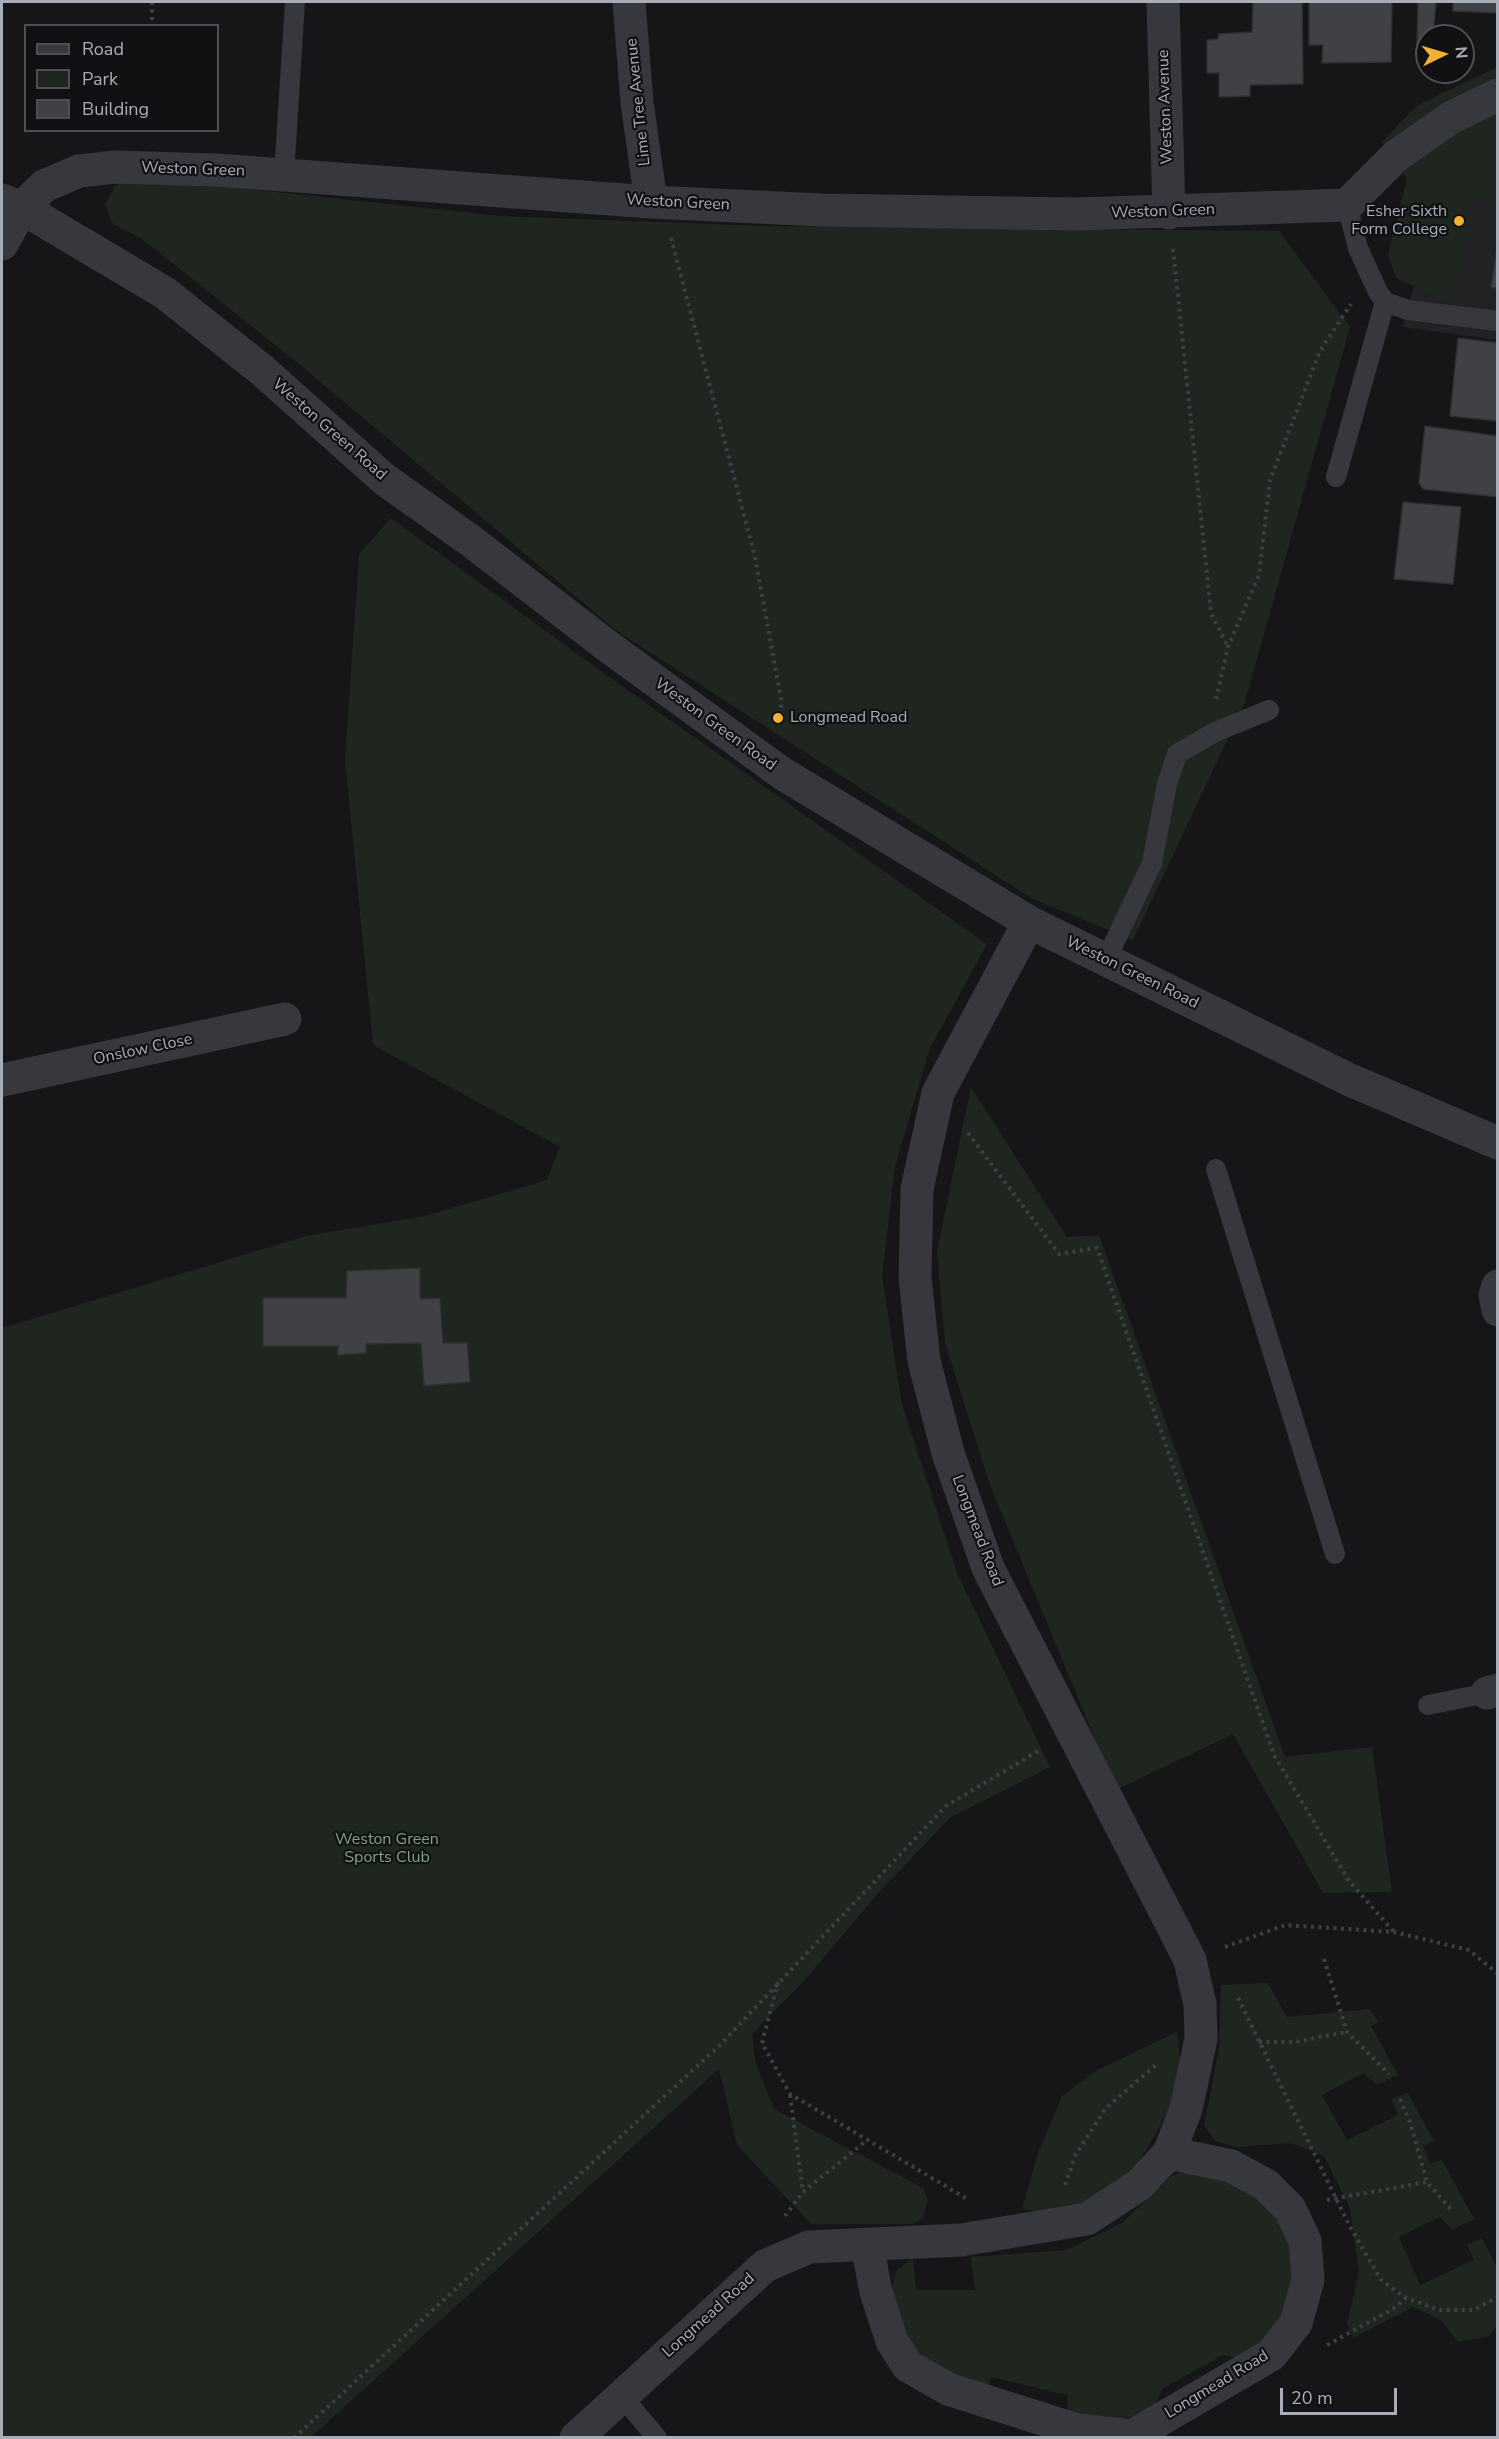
<!DOCTYPE html>
<html>
<head>
<meta charset="utf-8">
<style>
  body { margin:0 }
  #map { position:relative; width:1499px; height:2439px; overflow:hidden; background:#161618; font-family:"Nunito Sans",sans-serif }
  canvas { display:block }
  .frame { position:absolute; inset:0; border:3px solid #a8adb8; pointer-events:none }
  .legend { position:absolute; left:24px; top:24px; width:195px; height:108px; box-sizing:border-box; background:#111113; border:2px solid #4d4f55; margin:0; padding:8px 10px; list-style:none; font-size:18px; color:#a8adb8 }
  .legend li { display:flex; align-items:center; gap:12px; height:30px }
  .legend b { width:30px; border:2px solid #4d4f55 }
  .north { position:absolute; left:1415px; top:24px; width:60px; height:60px; box-sizing:border-box; background:#111113; border:2px solid #4d4f55; border-radius:50%; rotate:85deg; font-size:16px; font-weight:700; line-height:24px; text-align:center; color:#a8adb8 }
  .north::after { content:''; display:block; margin:auto; width:21px; height:27px; background:#f2b134; clip-path:polygon(50% 0,100% 100%,50% 72%,0 100%) }
  .scale { position:absolute; left:1280px; top:2388px; width:117px; height:27px; box-sizing:border-box; border:3px solid #a8adb8; border-top:0; padding-left:8px; font-size:18px; line-height:21px; white-space:nowrap; color:#a8adb8; -webkit-text-stroke:4px #111113; paint-order:stroke }
</style>
</head>
<body>
<div id="map">
<canvas width="1499" height="2439"></canvas>
<div class="frame"></div>
<ul class="legend">
<li><b style="height:8px;background:#37383d"></b>Road</li>
<li><b style="height:16px;background:#1e261f"></b>Park</li>
<li><b style="height:16px;background:#404145"></b>Building</li>
</ul>
<div class="north">N</div>
<div class="scale">20 m</div>
</div>
<script>
const ctx = document.querySelector('canvas').getContext('2d');
ctx.lineJoin = 'round';
function fillPath(path, color) {
  ctx.fillStyle = color;
  ctx.fill(path, 'evenodd');
}
function shape(rows) {
  const path = new Path2D();
  for (const r of rows) {
    path.moveTo(r[0], r[1]);
    for (let i = 2; i < r.length; i += 2) path.lineTo(r[i], r[i + 1]);
  }
  return path;
}
function strokePath(path, color, width, dash) {
  ctx.strokeStyle = color;
  ctx.lineWidth = width;
  ctx.lineCap = dash ? 'butt' : 'round';
  ctx.setLineDash(dash || []);
  ctx.stroke(path);
}
function write(font, color, halo, rows, align = 'center') {
  ctx.font = font + ' "Nunito Sans",sans-serif';
  ctx.lineWidth = 4.5;
  ctx.setLineDash([]);
  ctx.textBaseline = 'middle';
  ctx.strokeStyle = halo;
  ctx.fillStyle = color;
  for (const [text, x, y, turn = 0] of rows) {
    ctx.save();
    ctx.translate(x, y);
    ctx.rotate((+turn || 0) * Math.PI / 180);
    ctx.textAlign = isNaN(turn) ? turn : align;
    if (halo) ctx.strokeText(text, 0, 0);
    ctx.fillText(text, 0, 0);
    ctx.restore();
  }
}
fillPath(shape([
  [1497,69,1497,340,1403,327,1424,246]
]), '#222225');
fillPath(shape([
  [1497,67,1497,200,1470,199,1467,251,1448,302,1396,278,1388,254,1407,179,1382,142,1416,106],
  [144,178,501,216,763,226,1279,231,1350,327,1245,702,1133,940,1031,898,617,631,299,364,142,239,112,223,105,205,115,186,127,180],
  [391,518,595,667,987,944,929,1050,895,1167,882,1276,902,1405,958,1575,1050,1767,950,1818,881,1890,802,1983,752,2034,755,2061,774,2109,923,2188,928,2200,923,2218,911,2224,811,2224,737,2145,719,2069,311,2437,2,2438,2,1328,306,1236,425,1216,547,1180,560,1147,373,1045,345,760,359,554],
  [971,1087,1067,1237,1099,1235,1285,1757,1372,1747,1392,1892,1323,1893,1233,1734,1116,1790,990,1485,945,1343,937,1251],
  [1268,1983,1287,2017,1370,2009,1378,2022,1371,2026,1398,2075,1377,2085,1363,2073,1322,2095,1347,2140,1398,2115,1391,2099,1408,2093,1434,2141,1423,2146,1430,2163,1442,2160,1474,2219,1452,2230,1440,2217,1399,2237,1420,2285,1474,2260,1467,2245,1482,2238,1497,2268,1497,2326,1489,2336,1458,2342,1441,2320,1413,2307,1353,2338,1347,2324,1359,2272,1350,2208,1324,2156,1291,2143,1236,2147,1215,2141,1204,2125,1219,2049,1221,1985],
  [1177,2032,1180,2060,1173,2102,1150,2144,1130,2174,1081,2208,1059,2214,1022,2209,1038,2153,1062,2096,1097,2070],
  [1189,2168,1215,2172,1270,2205,1298,2262,1292,2299,1275,2332,1244,2359,1223,2355,1162,2389,1154,2409,1115,2422,1068,2415,1067,2395,991,2377,988,2387,959,2379,934,2365,917,2350,902,2325,890,2292,897,2270,913,2258,916,2290,975,2290,971,2257,1066,2250,1122,2223,1172,2176]
]), '#1e261f');
const building = shape([
  [1253,2,1302,2,1303,84,1250,85,1250,96,1219,97,1219,73,1207,73,1207,40,1218,39,1219,34,1252,32,1253,2],
  [1309,2,1392,2,1391,62,1322,63,1323,45,1309,45,1309,2],
  [1418,2,1498,2,1498,13,1453,11,1453,2,1436,2,1433,36,1427,36,1427,47,1417,46,1418,2],
  [1498,242,1498,288,1491,288,1498,242],
  [1458,338,1498,343,1498,421,1450,416,1458,338],
  [1425,426,1498,436,1498,497,1423,489,1419,483,1425,426],
  [1403,502,1461,507,1453,584,1394,579,1403,502],
  [420,1268,420,1299,440,1298,443,1343,467,1343,470,1382,424,1386,421,1343,366,1344,366,1353,338,1355,338,1346,263,1346,263,1298,346,1298,347,1271,420,1268]
]);
fillPath(building, '#404145');
strokePath(building, '#303034', 1.5);
strokePath(shape([
  [152,2,152,26],
  [671,238,755,557,781,699,782,727],
  [1173,249,1211,613,1228,647],
  [1216,699,1228,647,1259,575,1270,480,1320,351,1351,304],
  [968,1133,1059,1254,1097,1248,1274,1755,1349,1881,1394,1932],
  [1225,1947,1285,1925,1394,1932,1469,1950,1498,1974],
  [1324,1959,1347,2032,1389,2074],
  [778,1982,762,2043,790,2094,969,2200],
  [1238,1998,1349,2225,1381,2280,1406,2298,1439,2310,1474,2310,1498,2297],
  [1259,2042,1295,2042,1347,2032],
  [790,2095,803,2192],
  [1400,2099,1410,2122,1427,2182,1452,2211],
  [1065,2185,1076,2154,1106,2108,1157,2064],
  [1327,2200,1427,2182],
  [785,2216,803,2192,867,2140],
  [1327,2345,1393,2309,1406,2298],
  [294,2438,719,2046,946,1806,1040,1750]
]), '#3d3f44', 4, [3, 4.5]);
strokePath(shape([
  [284,175,295,2],
  [1347,205,1358,248,1378,292,1385,302,1408,310,1498,321],
  [1336,477,1385,302],
  [1106,960,1152,863,1167,784,1177,754,1215,732,1269,710],
  [1216,1169,1335,1554],
  [1428,1705,1487,1693],
  [621,2395,657,2438]
]), '#37383d', 20);
strokePath(shape([
  [629,2,637,102,651,202],
  [1163,2,1169,213],
  [2,200,22,208,165,293,263,371,384,479,471,541,606,645,783,774,1029,922,1350,1080,1498,1143],
  [2,244,22,208,44,186,79,171,115,167,216,170,651,202,821,210,1076,214,1347,205,1396,156,1452,117,1498,95],
  [2,1080,285,1019],
  [1498,1286,1495,1295,1498,1310],
  [1487,1693,1498,1690],
  [867,2245,876,2292,892,2341,908,2366,948,2389,1077,2430,1132,2436,1271,2355,1296,2323,1308,2280,1305,2241,1290,2209,1266,2185,1231,2166,1169,2153],
  [576,2438,765,2266,809,2247,961,2240,1087,2219,1139,2185,1169,2153,1186,2109,1201,2039,1200,2004,1190,1960,988,1568,948,1453,924,1361,915,1278,917,1189,938,1093,1029,922]
]), '#37383d', 33);
for (const [x, y, r, color] of [
  [1459,221,6,"#f2b134"],
  [778,718,6,"#f2b134"]
]) {
  const dot = new Path2D();
  dot.arc(x, y, r, 0, 2 * Math.PI);
  ctx.fillStyle = color;
  ctx.fill(dot);
  strokePath(dot, '#111113', 2);
}
write('16px', '#a8adb8', '#111113', [
  ["Lime Tree Avenue",639,102,-96],
  ["Weston Avenue",1166,107,-92],
  ["Weston Green",193,170,2],
  ["Weston Green",678,203,3],
  ["Weston Green",1163,212,-2],
  ["Weston Green Road",329,430,41],
  ["Weston Green Road",715,725,36],
  ["Weston Green Road",1132,973,26],
  ["Onslow Close",143,1050,-12],
  ["Longmead Road",977,1531,69],
  ["Longmead Road",709,2316,-42],
  ["Longmead Road",1217,2385,-31]
]);
write('16px', '#a8adb8', '#111113', [
  ["Esher Sixth",1447,212],
  ["Form College",1447,230],
  ["Longmead Road",790,718,"left"]
], 'right');
write('16px', '#7fa381', '#111113', [
  ["Weston Green",387,1840],
  ["Sports Club",387,1858]
]);
</script>
</body>
</html>
